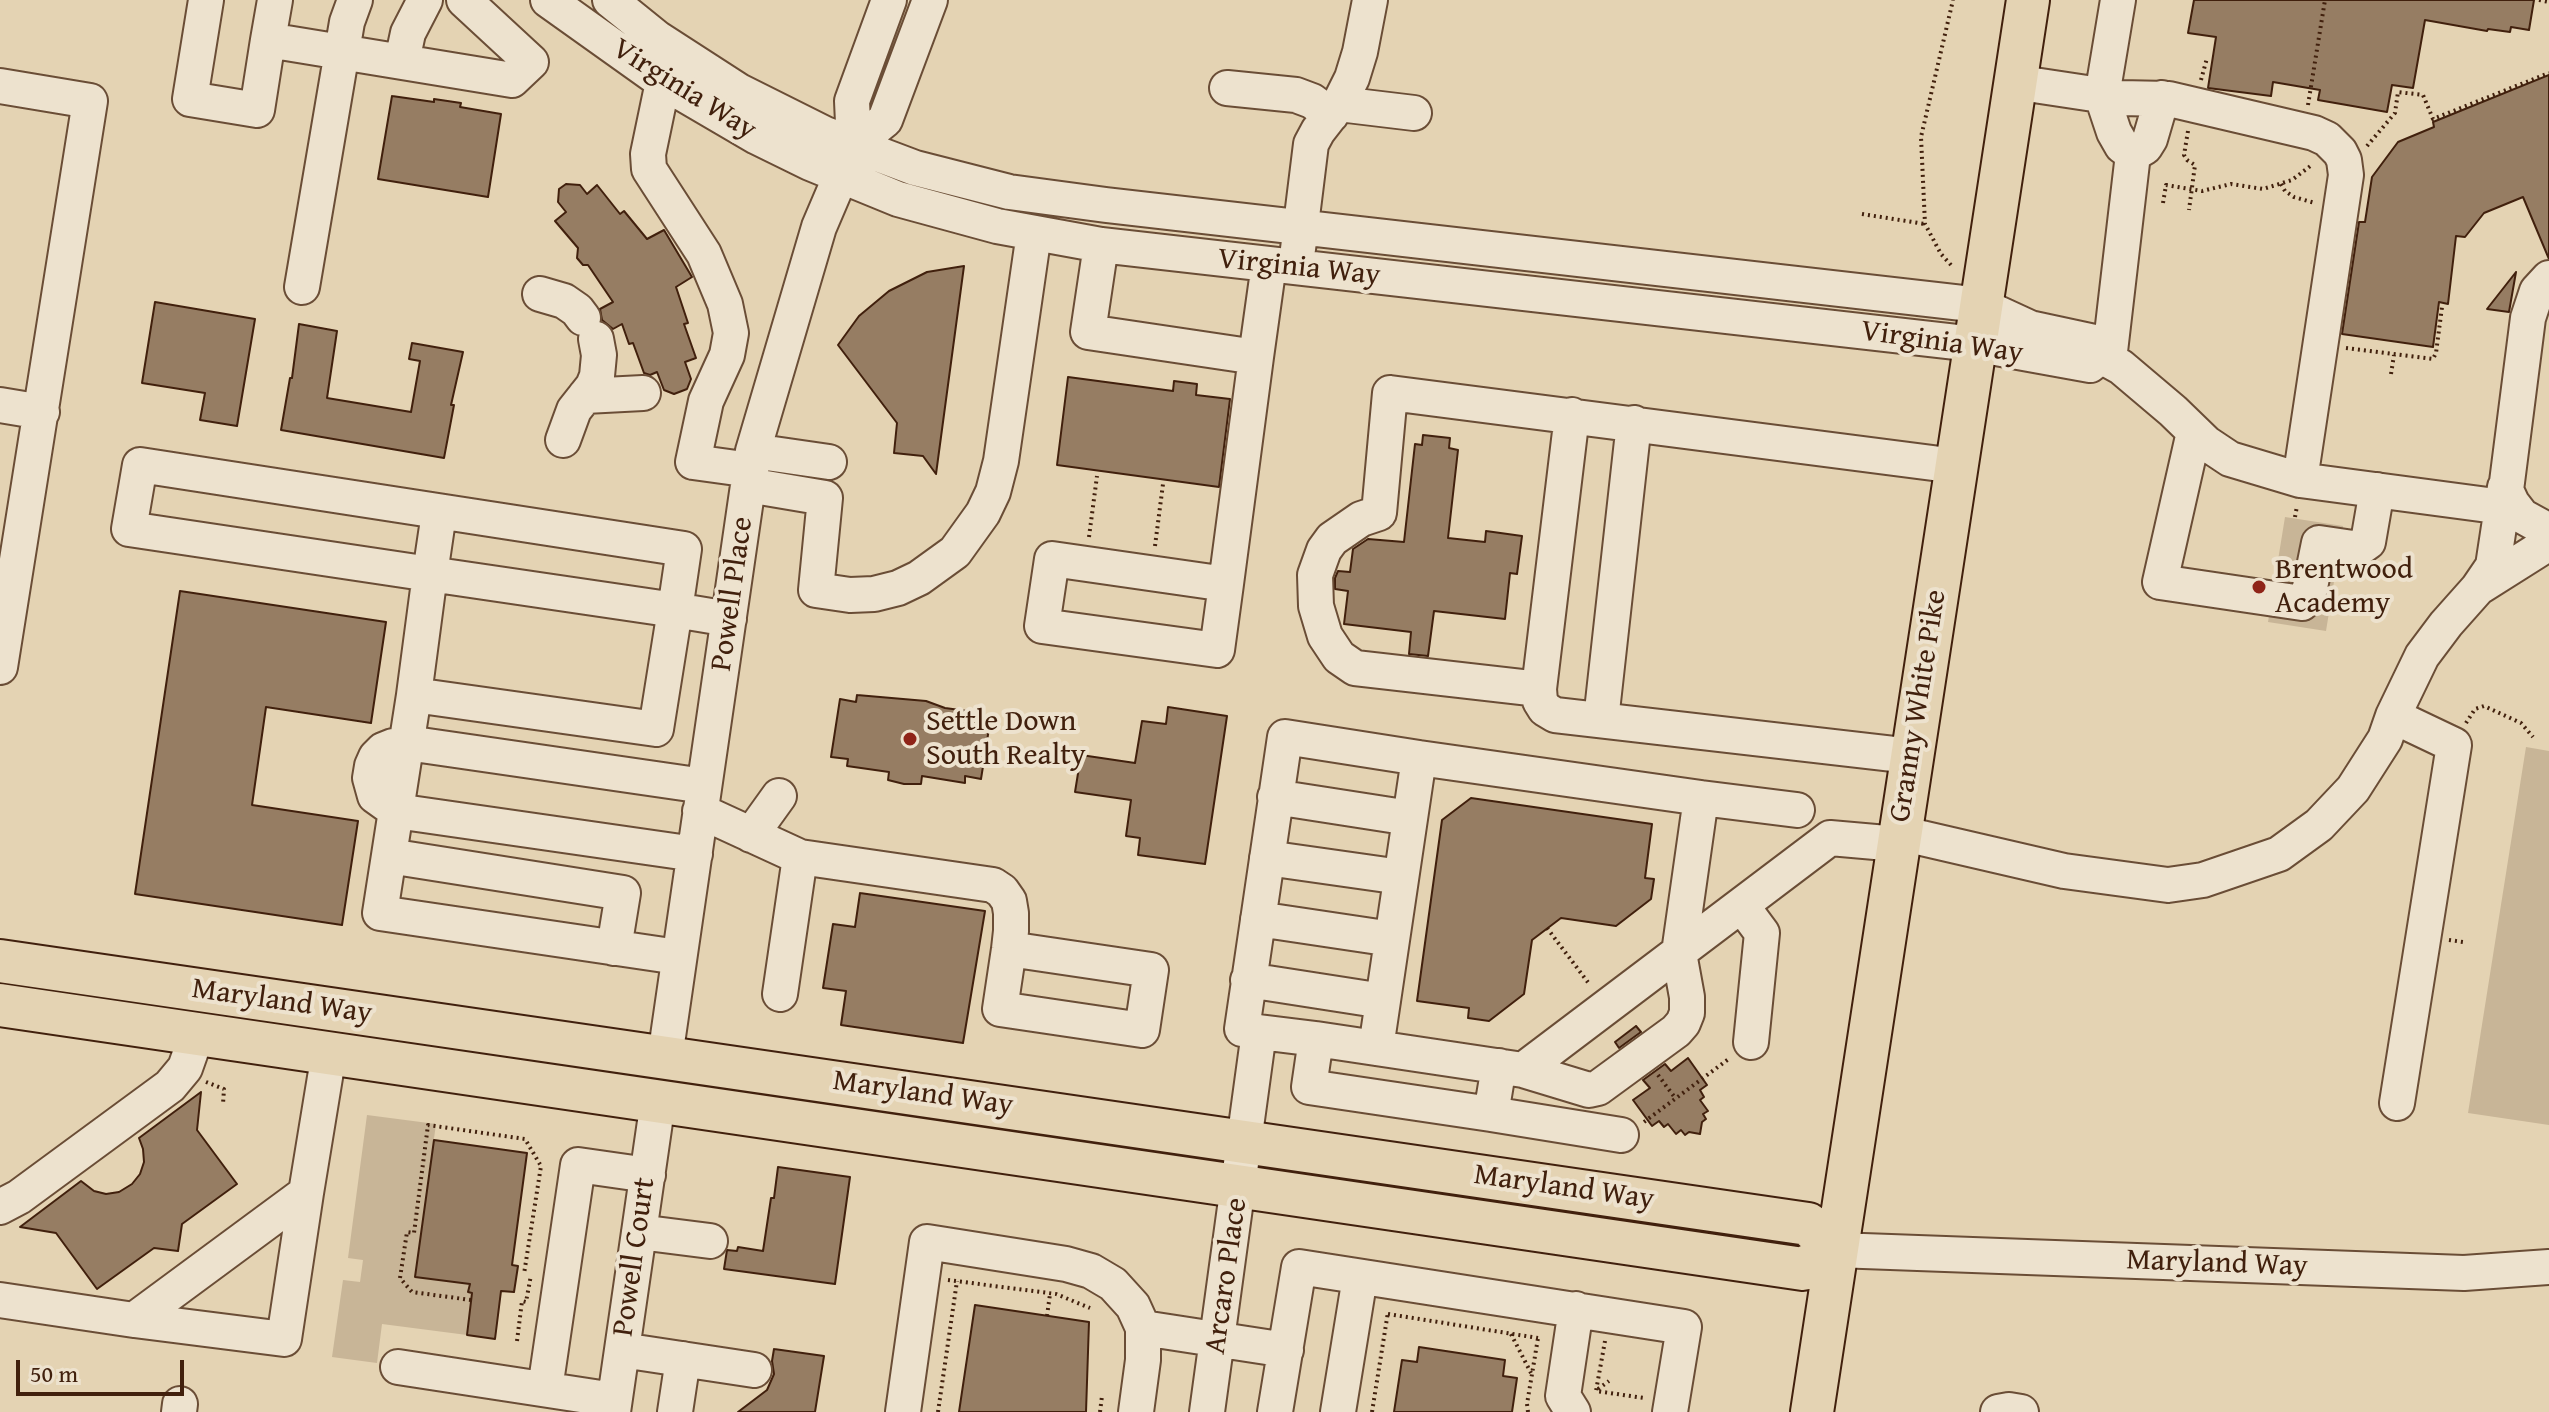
<!DOCTYPE html>
<html>
<head>
<meta charset="utf-8">
<style>
  body { margin:0 }
  #map { position:relative; width:2549px; height:1412px; overflow:hidden; background:#e4d3b3; font-family:"Gentium Book Plus",serif }
  canvas { display:block }
  .scale { position:absolute; left:16px; top:1360px; width:168px; height:36px; box-sizing:border-box; border:4px solid #41200d; border-top:0; padding-left:10px; font-size:24px; line-height:28px; white-space:nowrap; color:#41200d; -webkit-text-stroke:6px #ede2ce; paint-order:stroke }
</style>
</head>
<body>
<div id="map">
<canvas width="2549" height="1412"></canvas>
<div class="scale">50 m</div>
</div>
<script>
const ctx = document.querySelector('canvas').getContext('2d');
ctx.lineJoin = 'round';
function fillPath(path, color) {
  ctx.fillStyle = color;
  ctx.fill(path, 'evenodd');
}
function shape(rows) {
  const path = new Path2D();
  for (const r of rows) {
    path.moveTo(r[0], r[1]);
    for (let i = 2; i < r.length; i += 2) path.lineTo(r[i], r[i + 1]);
  }
  return path;
}
function strokePath(path, color, width, dash) {
  ctx.strokeStyle = color;
  ctx.lineWidth = width;
  ctx.lineCap = dash ? 'butt' : 'round';
  ctx.setLineDash(dash || []);
  ctx.stroke(path);
}
function write(font, color, halo, rows, align = 'center') {
  ctx.font = font + ' "Gentium Book Plus",serif';
  ctx.lineWidth = 8;
  ctx.setLineDash([]);
  ctx.textBaseline = 'middle';
  ctx.strokeStyle = halo;
  ctx.fillStyle = color;
  for (const [text, x, y, turn = 0] of rows) {
    ctx.save();
    ctx.translate(x, y);
    ctx.rotate((+turn || 0) * Math.PI / 180);
    ctx.textAlign = isNaN(turn) ? turn : align;
    if (halo) ctx.strokeText(text, 0, 0);
    ctx.fillText(text, 0, 0);
    ctx.restore();
  }
}
fillPath(shape([
  [2285,517,2343,526,2326,631,2268,622],
  [2526,747,2549,751,2549,1125,2468,1113],
  [367,1115,436,1124,415,1277,470,1284,469,1292,472,1293,467,1335,382,1324,377,1363,332,1357,343,1280,360,1282,363,1260,348,1258]
]), '#c8b597');
const building = shape([
  [2194,0,2534,0,2529,30,2511,27,2510,32,2488,29,2487,31,2425,20,2413,88,2392,85,2387,112,2318,100,2320,90,2273,82,2271,96,2208,88,2216,37,2188,33,2194,0],
  [2549,75,2549,259,2523,197,2484,213,2465,237,2456,236,2448,304,2439,302,2433,347,2342,334,2359,222,2365,222,2372,177,2398,142,2434,127,2433,122,2549,75],
  [392,96,434,102,434,99,461,103,460,107,501,114,488,197,378,179,392,96],
  [566,184,580,185,587,194,597,185,620,214,624,211,647,239,664,230,692,277,676,287,688,323,684,324,696,358,685,362,691,379,687,389,674,394,664,390,657,372,650,375,644,373,633,343,629,344,622,324,613,329,602,320,600,309,613,302,588,265,583,265,577,258,578,248,555,221,566,212,558,202,559,189,566,184],
  [964,266,936,474,923,456,894,453,897,423,838,345,859,316,889,291,927,272,964,266],
  [2516,272,2509,312,2487,309,2516,272],
  [155,302,255,319,237,426,200,420,205,393,142,383,155,302],
  [299,324,337,331,327,398,411,412,420,361,409,359,412,343,463,352,451,405,454,405,444,458,281,430,290,378,292,378,299,324],
  [1068,377,1173,391,1174,381,1197,384,1196,395,1230,399,1219,487,1057,465,1068,377],
  [1423,435,1450,438,1449,448,1458,450,1448,538,1485,542,1486,531,1522,536,1517,574,1510,573,1505,619,1434,611,1428,656,1409,654,1411,632,1344,624,1348,591,1335,589,1335,578,1338,571,1350,572,1353,549,1368,539,1404,542,1415,444,1422,445,1423,435],
  [180,591,386,622,371,723,266,707,252,805,358,821,342,925,135,894,180,591],
  [857,695,926,701,945,708,975,712,974,719,990,722,981,779,965,776,965,783,922,776,921,784,904,784,888,780,889,772,847,766,848,759,831,757,840,699,856,702,857,695],
  [1168,707,1227,716,1205,864,1138,855,1140,838,1126,836,1131,800,1075,792,1081,755,1135,763,1142,721,1166,724,1168,707],
  [1471,798,1652,824,1645,878,1654,879,1651,899,1616,926,1561,918,1532,940,1524,994,1489,1021,1468,1018,1469,1008,1417,1001,1442,820,1471,798],
  [860,893,985,911,963,1043,841,1025,846,991,823,988,833,924,855,927,860,893],
  [1636,1026,1641,1032,1619,1048,1615,1042,1636,1026],
  [1688,1058,1707,1085,1700,1090,1704,1097,1700,1100,1708,1111,1703,1114,1706,1119,1702,1122,1700,1134,1689,1132,1685,1135,1681,1130,1676,1134,1668,1124,1664,1127,1659,1121,1652,1126,1633,1100,1650,1088,1643,1080,1665,1064,1671,1071,1688,1058],
  [201,1092,197,1130,237,1184,182,1224,178,1251,154,1248,97,1289,56,1233,20,1227,81,1181,94,1191,106,1194,119,1192,132,1184,140,1174,144,1162,143,1149,139,1138,201,1092],
  [434,1140,527,1153,512,1265,518,1266,514,1292,501,1291,495,1339,467,1335,472,1293,468,1292,470,1284,415,1277,434,1140],
  [778,1167,850,1177,835,1284,724,1269,727,1250,737,1251,738,1247,763,1251,771,1198,774,1198,778,1167],
  [975,1305,1089,1322,1086,1412,959,1412,975,1305],
  [1419,1347,1505,1360,1503,1376,1517,1378,1512,1412,1394,1412,1402,1360,1417,1362,1419,1347],
  [774,1349,824,1356,815,1412,738,1412,767,1390,774,1374,772,1361,774,1349]
]);
fillPath(building, '#967d63');
strokePath(building, '#41200d', 2);
const minor = shape([
  [206,0,190,99,257,110,268,40,512,80,531,62,464,0],
  [548,0,663,82,757,137,810,163,898,199,997,226,1101,245,1974,344,2090,365,2101,356],
  [610,0,657,38,739,91,825,134,915,168,1009,192,1106,205,1980,305,2030,328,2095,342,2101,356,2121,367,2173,411,2206,443,2230,459,2300,480,2503,507],
  [2118,0,2102,96,2114,132,2122,146,2133,154],
  [268,40,275,0],
  [402,61,408,33,425,0],
  [663,82,648,154,649,169,704,254,725,304,731,333,727,355,706,401,693,462,751,470],
  [2014,82,2120,98,2169,99,2314,133,2327,139,2340,152,2344,160,2346,175,2300,480],
  [0,86,90,101,0,667],
  [1227,88,1296,95,1312,101,1331,115],
  [1339,104,1414,113],
  [854,145,885,120,930,0],
  [2133,154,2145,147,2150,139,2162,98],
  [1101,245,1088,332,1256,357,1269,264],
  [1298,249,1311,144,1318,131,1339,104,1352,78,1360,52,1370,0],
  [2549,278,2537,291,2528,318,2506,490,2512,503,2522,516,2549,531],
  [302,287,347,22,355,0],
  [540,294,564,301,577,310,583,318],
  [2109,360,2133,154],
  [585,396,643,393],
  [0,405,42,412],
  [2194,432,2160,582,2302,603,2308,597,2319,543,2353,548,2361,547,2368,542,2377,490],
  [563,440,574,410,593,386,597,376,599,355,596,339],
  [753,451,829,462],
  [748,485,825,498,816,590,850,595,874,594,898,588,919,578,955,552,983,513,993,492,1001,461,1034,233],
  [439,513,430,574,414,695,656,729,675,610,684,549,140,465,129,529,430,574,675,610,729,619],
  [1226,584,1052,559,1042,626,1217,650,1226,584,1256,357],
  [2478,588,2493,566,2505,487],
  [1539,689,1572,415],
  [414,695,380,913,678,957],
  [2393,716,2454,745,2397,1103],
  [1601,720,1634,423],
  [1911,756,1555,715,1545,709,1540,701,1539,689,1355,668,1339,657,1325,636,1316,606,1315,575,1324,550,1332,539,1361,519,1379,513,1390,393,1956,466],
  [1275,797,1410,818],
  [1701,798,1797,810],
  [700,811,800,857,780,994],
  [1900,833,2064,871,2168,885,2203,880,2279,854,2319,825,2353,789,2385,739,2393,716,2422,656,2446,624,2478,588,2549,543],
  [751,835,779,796],
  [695,854,396,811,375,796,370,778,372,766,376,757,383,750,393,746,407,743,704,786],
  [389,856,623,893,614,948],
  [800,857,993,885,1002,891,1009,901,1011,913,1011,931,1009,949,1000,1009,1142,1030,1151,970,1009,949],
  [1267,858,1401,877],
  [1742,906,1762,933,1751,1042],
  [1258,919,1392,939],
  [1248,980,1383,1001],
  [1259,1032,1242,1029,1285,737,1419,758],
  [1316,1039,1376,1048,1419,758,1701,798,1679,953,1687,997,1687,1013,1683,1023,1676,1031,1598,1088,1589,1090,1523,1070,1376,1048],
  [665,1057,753,451,819,227,854,145,852,101,889,0],
  [1523,1070,1830,838,1898,844],
  [1491,1114,1621,1135],
  [0,1207,19,1197,170,1086,185,1068,197,1034],
  [639,1232,710,1241],
  [1836,1250,2464,1273,2549,1267],
  [0,1300,134,1320,306,1193,329,1053],
  [134,1320,284,1339,306,1193],
  [622,1350,754,1370],
  [398,1367,614,1400],
  [545,1389,578,1165,648,1175],
  [179,1412,180,1404],
  [613,1412,658,1101],
  [675,1412,683,1359],
  [903,1412,927,1242,1066,1264,1091,1271,1113,1284,1133,1306,1143,1328,1286,1350],
  [1136,1412,1143,1360,1143,1328],
  [1207,1412,1259,1032,1316,1039,1309,1087,1491,1114,1499,1066],
  [1275,1412,1299,1267,1684,1327,1670,1412],
  [1338,1412,1360,1277],
  [1573,1412,1563,1396,1576,1309],
  [1998,1412,2009,1410,2021,1412]
]);
const major = shape([
  [0,961,1808,1224,1836,1250],
  [0,1005,1803,1269,1836,1250],
  [1812,1412,2028,0]
]);
strokePath(minor, '#6a4d36', 38);
strokePath(major, '#41200d', 46);
strokePath(shape([
  [2539,0,2549,2],
  [2201,80,2207,58],
  [2308,105,2325,0],
  [2188,131,2184,155,2187,160,2195,165,2189,210],
  [2367,146,2395,113,2398,92,2423,95,2433,119,2549,73],
  [2281,184,2285,191,2294,197,2315,203],
  [2163,203,2166,185,2202,191,2231,184,2263,189,2292,180,2313,164],
  [1862,214,1925,224],
  [1951,265,1941,254,1925,224,1921,137,1953,0],
  [2346,348,2433,359,2436,353,2442,307],
  [2391,374,2394,355],
  [2295,517,2297,506],
  [1089,537,1097,476],
  [1155,546,1163,484],
  [2466,723,2475,709,2484,706,2521,723,2533,737],
  [1547,928,1590,985],
  [2449,940,2463,942],
  [1658,1075,1676,1099],
  [206,1082,224,1089,223,1104],
  [1644,1122,1730,1058],
  [948,1280,1056,1294,1090,1308],
  [471,1300,412,1292,400,1278,407,1232,414,1233,428,1125,525,1139,541,1166,524,1274],
  [1388,1314,1538,1338],
  [1047,1316,1050,1294],
  [1511,1334,1531,1373],
  [517,1341,522,1301,526,1302,531,1275],
  [1605,1341,1596,1391,1644,1398],
  [1598,1389,1609,1381],
  [938,1412,957,1281],
  [1100,1412,1102,1396],
  [1372,1412,1388,1312],
  [1528,1412,1527,1404,1538,1338]
]), '#41200d', 4, [2, 4]);
strokePath(minor, '#ede2ce', 34);
strokePath(major, '#e4d3b3', 42);
for (const [x, y, r, color] of [
  [2259,587,8,"#8f2418"],
  [910,739,8,"#8f2418"]
]) {
  const dot = new Path2D();
  dot.arc(x, y, r, 0, 2 * Math.PI);
  ctx.fillStyle = color;
  ctx.fill(dot);
  strokePath(dot, '#ede2ce', 3);
}
write('30px', '#41200d', '#ede2ce', [
  ["Virginia Way",684,90,32],
  ["Virginia Way",1299,268,6],
  ["Virginia Way",1942,343,8],
  ["Powell Place",733,594,-82],
  ["Granny White Pike",1919,706,-81],
  ["Maryland Way",282,1002,8],
  ["Maryland Way",923,1094,8],
  ["Maryland Way",1564,1188,8],
  ["Powell Court",635,1257,-82],
  ["Maryland Way",2217,1264,2],
  ["Arcaro Place",1227,1276,-82]
]);
write('30px', '#41200d', '#ede2ce', [
  ["Brentwood",2275,570],
  ["Academy",2275,604],
  ["Settle Down",926,722],
  ["South Realty",926,756]
], 'left');
</script>
</body>
</html>
